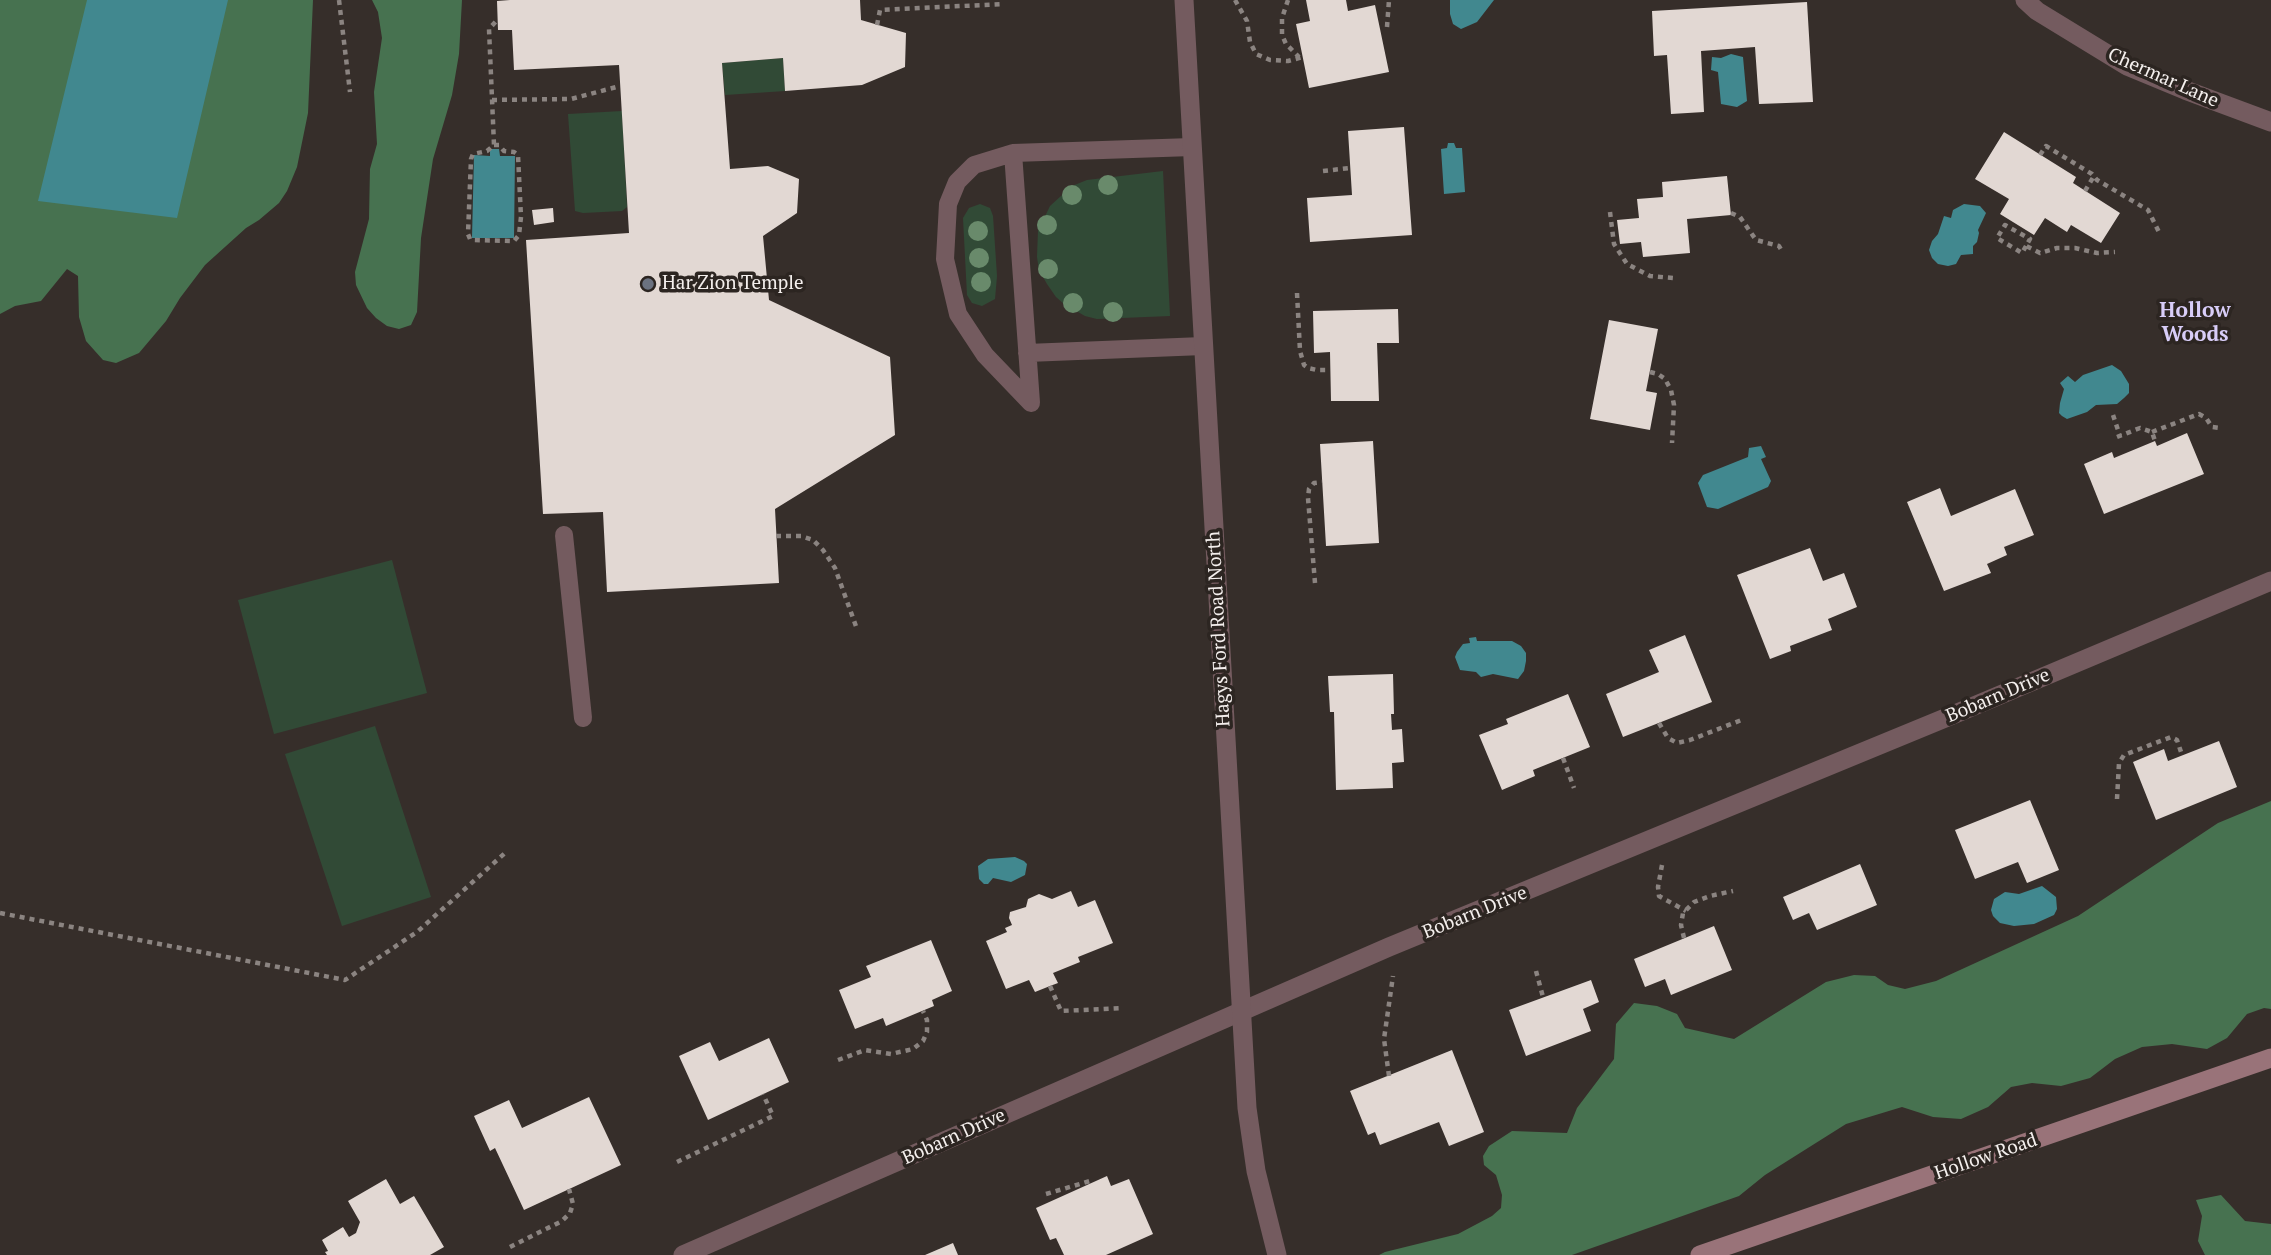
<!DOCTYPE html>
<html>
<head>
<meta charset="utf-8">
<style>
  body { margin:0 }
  canvas { display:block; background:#362e2a }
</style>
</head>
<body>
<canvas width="2271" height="1255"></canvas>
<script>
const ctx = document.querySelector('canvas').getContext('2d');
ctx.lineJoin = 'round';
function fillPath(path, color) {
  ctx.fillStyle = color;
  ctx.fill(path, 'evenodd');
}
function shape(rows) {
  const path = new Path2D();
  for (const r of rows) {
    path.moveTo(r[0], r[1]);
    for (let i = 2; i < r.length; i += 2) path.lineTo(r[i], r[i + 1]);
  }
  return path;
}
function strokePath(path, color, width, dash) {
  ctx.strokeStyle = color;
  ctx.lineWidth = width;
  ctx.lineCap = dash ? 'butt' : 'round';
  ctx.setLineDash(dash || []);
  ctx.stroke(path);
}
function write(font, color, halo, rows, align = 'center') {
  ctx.font = font + ' "PT Serif",serif';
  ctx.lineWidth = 7;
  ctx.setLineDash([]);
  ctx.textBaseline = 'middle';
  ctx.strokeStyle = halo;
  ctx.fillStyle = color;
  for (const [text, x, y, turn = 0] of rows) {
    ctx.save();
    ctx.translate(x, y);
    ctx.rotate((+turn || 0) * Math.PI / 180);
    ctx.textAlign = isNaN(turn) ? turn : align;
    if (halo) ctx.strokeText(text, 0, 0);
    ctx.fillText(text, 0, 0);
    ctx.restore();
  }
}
fillPath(shape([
  [783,58,785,91,725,95,722,63],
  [622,111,627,207,622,211,583,213,575,211,568,114],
  [1163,171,1170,316,1097,319,1085,316,1064,304,1056,297,1047,284,1039,270,1037,257,1038,231,1050,206,1072,186,1087,180],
  [980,204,990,208,993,216,997,276,995,299,982,306,972,303,967,295,963,218,969,208],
  [392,560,427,693,274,734,238,600],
  [375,726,431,897,342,926,285,754]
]), '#314a36');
fillPath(shape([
  [0,0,313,0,308,113,297,167,287,191,279,203,259,220,246,228,205,265,180,298,166,321,139,353,116,363,103,360,86,341,79,317,78,276,67,269,41,301,15,306,0,314],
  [372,0,462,0,459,54,452,95,433,159,421,238,417,312,411,325,399,329,387,326,376,318,367,308,356,285,355,272,369,219,370,169,377,144,374,92,382,38,378,12],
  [2271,801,2271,1009,2264,1008,2247,1014,2227,1038,2207,1049,2172,1044,2142,1047,2115,1059,2090,1078,2061,1086,2032,1083,2011,1087,1988,1107,1961,1119,1933,1117,1902,1107,1846,1124,1765,1175,1739,1196,1572,1255,1379,1255,1385,1252,1458,1234,1492,1216,1501,1208,1502,1195,1496,1175,1484,1165,1483,1156,1489,1146,1512,1131,1567,1133,1577,1108,1614,1059,1616,1024,1634,1003,1657,1006,1677,1014,1685,1028,1734,1039,1826,982,1854,975,1875,976,1888,985,1905,989,1936,981,2078,916,2218,823],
  [2221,1195,2245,1221,2271,1224,2271,1255,2205,1255,2198,1241,2202,1216,2196,1200]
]), '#477250');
fillPath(shape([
  [87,0,228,0,177,218,38,201],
  [1450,0,1494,0,1477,22,1461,29,1453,24,1450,14],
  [1731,54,1743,57,1747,101,1737,107,1721,104,1718,72,1711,70,1712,57,1721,58],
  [1448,143,1454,143,1456,148,1462,148,1465,192,1444,194,1441,149,1447,148],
  [490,149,499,149,500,156,515,156,514,238,472,238,474,155,490,156],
  [1964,204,1980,206,1986,213,1978,230,1979,233,1977,242,1973,246,1973,254,1961,255,1956,264,1948,266,1938,264,1932,258,1929,250,1932,241,1938,234,1944,216,1951,218,1953,210],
  [2112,365,2121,371,2129,384,2129,393,2124,398,2117,404,2096,405,2087,412,2067,419,2062,416,2059,413,2060,403,2064,389,2060,383,2068,376,2075,382,2083,375],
  [1761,446,1766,457,1761,459,1771,481,1768,487,1718,509,1707,507,1698,483,1703,475,1748,457,1749,448],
  [1476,637,1477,641,1512,641,1521,646,1526,653,1526,661,1524,671,1518,679,1493,674,1481,677,1476,672,1460,670,1455,657,1457,652,1463,644,1470,643,1469,638],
  [1015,857,1024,861,1027,864,1025,875,1011,882,993,878,988,884,984,884,979,879,978,866,988,859],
  [2042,886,2056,897,2057,909,2054,915,2034,924,2014,926,2000,923,1993,916,1991,910,1994,899,2005,892,2019,894]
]), '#41888f');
fillPath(shape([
  [510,0,860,0,861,20,906,33,905,67,862,85,785,91,783,58,722,63,730,169,768,166,799,179,797,213,763,236,769,300,890,357,895,435,775,509,779,583,607,592,603,512,543,514,526,240,629,233,619,65,514,70,512,30,498,30,497,1],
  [1306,0,1346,0,1348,11,1375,5,1389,72,1309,88,1296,24,1310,21],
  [1807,2,1813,102,1759,104,1755,47,1701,51,1704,112,1671,114,1667,55,1654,56,1652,11],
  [1404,127,1412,235,1310,242,1307,198,1352,195,1348,131],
  [2004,132,2076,177,2073,183,2120,213,2101,243,2071,225,2067,232,2045,218,2034,235,2000,214,2009,199,1975,179],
  [1727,176,1731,215,1687,219,1690,253,1643,257,1641,242,1620,244,1617,220,1639,218,1637,199,1663,197,1662,182],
  [553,208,554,222,534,225,532,210],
  [1398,309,1399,343,1377,343,1379,401,1331,401,1330,352,1314,353,1313,311],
  [1609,320,1658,329,1646,391,1657,393,1650,430,1590,419],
  [2187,433,2204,474,2104,514,2084,464,2112,452,2114,458,2155,441,2157,446],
  [1373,441,1379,543,1326,546,1320,444],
  [1940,488,1951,516,2015,489,2034,535,2004,547,2007,555,1987,564,1991,573,1944,591,1907,502],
  [1810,548,1823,581,1844,573,1857,607,1828,619,1832,630,1790,646,1791,651,1770,659,1737,575],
  [1685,635,1712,702,1623,737,1606,694,1659,672,1649,650],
  [1393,674,1394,714,1391,714,1392,730,1402,729,1404,762,1392,763,1393,788,1336,790,1334,712,1330,712,1328,676],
  [1568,694,1590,747,1533,770,1535,776,1502,790,1479,735,1508,724,1506,719],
  [2219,741,2237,787,2156,820,2133,762,2164,749,2168,761],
  [2030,800,2059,870,2027,883,2018,862,1975,879,1955,830],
  [1860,864,1877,905,1817,930,1809,913,1793,920,1783,897],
  [1071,891,1078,907,1095,900,1113,943,1078,957,1080,962,1053,973,1058,983,1050,986,1035,992,1029,980,1006,989,986,941,1007,932,1005,928,1012,925,1009,918,1010,912,1026,907,1028,899,1039,894,1052,899],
  [1714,926,1732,970,1671,995,1665,979,1645,987,1634,959],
  [931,940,952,991,932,1000,934,1006,886,1026,883,1018,855,1029,839,990,871,977,866,966],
  [1591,980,1599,1002,1583,1009,1591,1031,1526,1056,1509,1010],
  [769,1038,789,1082,708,1120,679,1056,710,1042,719,1061],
  [1452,1050,1484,1132,1449,1146,1439,1122,1380,1145,1375,1132,1368,1135,1350,1091],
  [589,1097,621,1165,524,1210,495,1148,490,1151,474,1116,509,1100,522,1128],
  [1107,1176,1111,1186,1129,1179,1153,1234,1106,1255,1064,1255,1056,1238,1050,1240,1036,1208],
  [386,1179,400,1204,414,1196,444,1247,430,1255,327,1255,325,1252,328,1251,322,1240,343,1227,349,1237,356,1233,360,1222,348,1201],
  [953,1243,958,1255,925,1255]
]), '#e2d8d3');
strokePath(shape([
  [339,0,350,92],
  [1235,0,1247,21,1250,42,1256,54,1270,60,1288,61,1303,57],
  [1288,0,1282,18,1282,35,1286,44,1299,57],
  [877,25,880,10,1003,4],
  [1387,27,1389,0],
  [492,100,571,99,620,86],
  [494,145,499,145,504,151,514,152,518,155,521,217,519,235,514,241,474,240,470,239,468,234,471,159,473,154,487,151,494,145,489,29,498,19],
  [2040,155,2046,146,2092,174,2097,180,2148,210,2159,232],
  [1323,171,1350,168],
  [2085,191,2094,176],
  [1610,212,1614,244,1627,264,1650,276,1673,278],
  [1731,213,1740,217,1756,240,1779,246,1783,253],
  [2026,246,2022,253,1997,238,2005,225,2030,239,2026,246,2040,253,2057,248,2075,248,2097,253,2115,252],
  [1297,293,1300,351,1304,365,1308,368,1317,370,1330,370],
  [1650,372,1658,374,1665,379,1671,390,1674,405,1672,443],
  [2113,415,2120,436],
  [2152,432,2199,414,2206,418,2212,427,2220,428],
  [2117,437,2140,428,2152,432,2155,441],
  [776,536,801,536,813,540,823,550,835,568,857,629],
  [1315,583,1308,498,1309,489,1314,483,1322,482],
  [1659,723,1668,738,1677,743,1690,740,1744,719],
  [1563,758,1574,788],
  [2117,799,2119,763,2124,755,2171,737,2177,740,2182,755],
  [1662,865,1658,887,1659,896,1686,911],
  [0,913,345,980,417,932,505,853],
  [1684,938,1681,925,1683,913,1694,902,1710,896,1733,891],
  [1536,971,1543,997],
  [1050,986,1061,1011,1122,1008],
  [838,1060,865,1050,891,1054,913,1049,923,1041,927,1032,927,1020,923,1011],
  [1389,1076,1384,1039,1393,976],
  [677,1162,773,1116,763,1094],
  [1046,1194,1090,1181,1092,1183],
  [510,1247,562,1221,570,1213,573,1204,569,1189]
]), '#8b8481', 4.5, [5, 5]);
strokePath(shape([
  [1013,153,1031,403,985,355,958,314,945,259,948,204,957,182,974,165,1013,153,1192,147],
  [1027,353,1203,346],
  [564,535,583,718]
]), '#745b5f', 18);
strokePath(shape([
  [2025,0,2037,11,2127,66,2185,90,2271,122],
  [683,1255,1389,947,1955,714,2271,581]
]), '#745b5f', 19);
strokePath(shape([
  [1184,0,1247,1108,1256,1171,1277,1255]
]), '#745b5f', 19);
strokePath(shape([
  [1700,1255,2271,1058]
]), '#997379', 19);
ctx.fillStyle = '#698a6b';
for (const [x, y] of [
  [1108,185],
  [1072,195],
  [1047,225],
  [978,231],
  [979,258],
  [1048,269],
  [981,282],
  [1073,303],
  [1113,312]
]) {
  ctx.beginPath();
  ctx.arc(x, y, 10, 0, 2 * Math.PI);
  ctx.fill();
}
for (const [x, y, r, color] of [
  [648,284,7,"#6b7280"]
]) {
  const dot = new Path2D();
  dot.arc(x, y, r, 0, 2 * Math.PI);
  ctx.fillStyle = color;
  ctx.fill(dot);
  strokePath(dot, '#2c2521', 2.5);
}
write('19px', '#f4efed', '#2c2521', [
  ["Chermar Lane",2163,78,24],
  ["Hagys Ford Road North",1219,629,-93],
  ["Bobarn Drive",1998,696,-23],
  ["Bobarn Drive",1475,913,-22],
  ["Bobarn Drive",954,1137,-24],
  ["Hollow Road",1986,1157,-19]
]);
write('19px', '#f4efed', '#2c2521', [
  ["Har Zion Temple",662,284]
], 'left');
write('bold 21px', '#d8cdf8', '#2c2521', [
  ["Hollow",2195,311],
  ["Woods",2195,335]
]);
</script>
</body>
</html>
